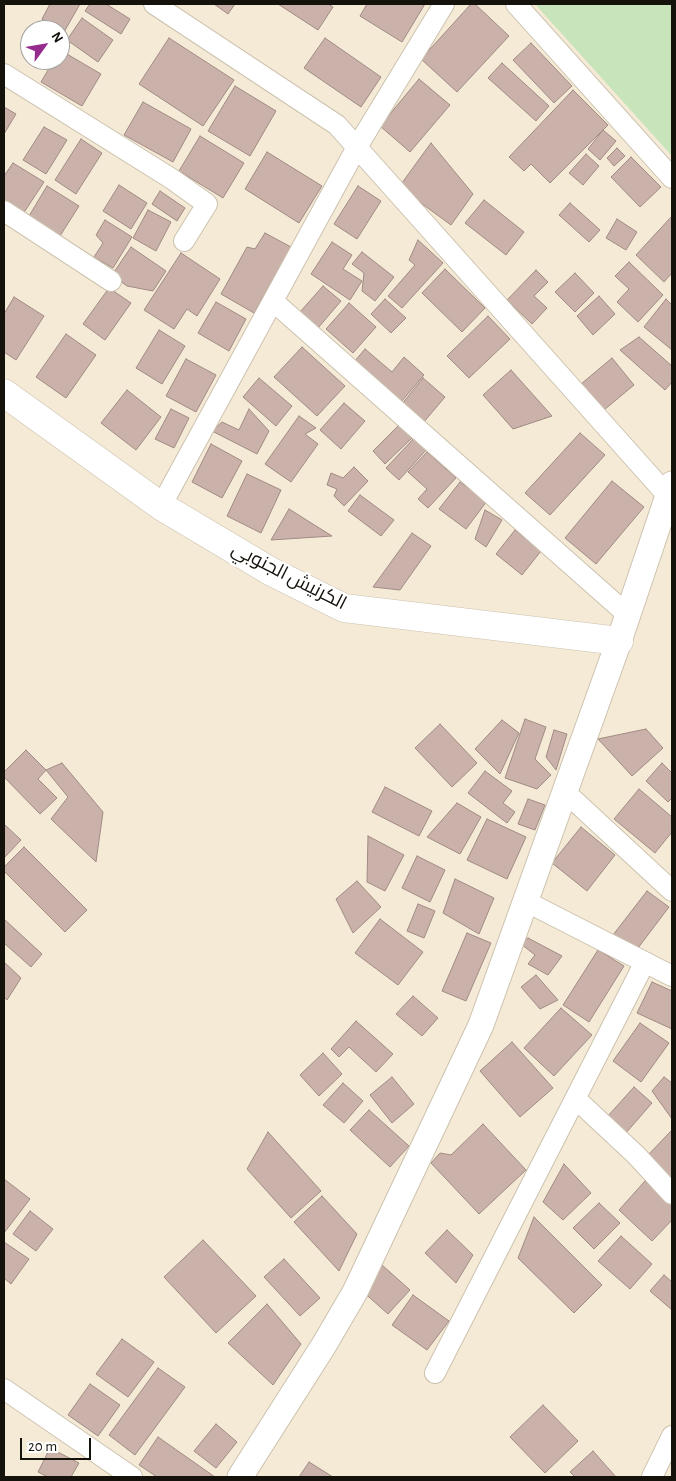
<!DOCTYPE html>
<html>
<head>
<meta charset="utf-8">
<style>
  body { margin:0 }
  #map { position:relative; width:676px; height:1481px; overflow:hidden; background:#f4ead6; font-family:"Alegreya Sans",sans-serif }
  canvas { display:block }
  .frame { position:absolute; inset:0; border:5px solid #15120b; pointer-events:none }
  .north { position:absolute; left:20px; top:20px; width:50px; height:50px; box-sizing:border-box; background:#fff; border:1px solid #a1a09d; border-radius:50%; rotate:58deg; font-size:14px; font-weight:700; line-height:20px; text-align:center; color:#15120b }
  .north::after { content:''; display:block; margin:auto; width:18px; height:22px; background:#962c8e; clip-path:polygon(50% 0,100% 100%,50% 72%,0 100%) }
  .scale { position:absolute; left:20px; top:1438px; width:71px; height:22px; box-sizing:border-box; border:2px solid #15120b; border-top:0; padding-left:6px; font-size:15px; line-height:18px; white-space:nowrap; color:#15120b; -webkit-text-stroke:4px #fff; paint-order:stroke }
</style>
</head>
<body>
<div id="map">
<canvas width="676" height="1481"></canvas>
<div class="frame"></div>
<div class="north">N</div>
<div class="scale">20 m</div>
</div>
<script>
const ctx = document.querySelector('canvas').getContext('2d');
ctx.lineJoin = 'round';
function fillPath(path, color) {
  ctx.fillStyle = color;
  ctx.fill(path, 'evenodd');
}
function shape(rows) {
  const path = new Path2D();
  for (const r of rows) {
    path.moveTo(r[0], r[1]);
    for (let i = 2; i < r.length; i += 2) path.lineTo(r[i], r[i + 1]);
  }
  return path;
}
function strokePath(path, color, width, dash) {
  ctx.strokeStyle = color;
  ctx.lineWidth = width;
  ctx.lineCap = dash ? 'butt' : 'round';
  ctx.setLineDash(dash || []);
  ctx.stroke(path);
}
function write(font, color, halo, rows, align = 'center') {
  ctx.font = font + ' "Alegreya Sans",Cairo,sans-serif';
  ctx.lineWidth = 5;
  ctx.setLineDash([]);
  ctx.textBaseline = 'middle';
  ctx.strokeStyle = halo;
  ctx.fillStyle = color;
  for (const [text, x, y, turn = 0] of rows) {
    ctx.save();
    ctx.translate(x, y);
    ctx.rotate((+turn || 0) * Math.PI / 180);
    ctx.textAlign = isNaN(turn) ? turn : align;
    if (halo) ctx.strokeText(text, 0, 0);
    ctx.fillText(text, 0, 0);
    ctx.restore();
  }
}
fillPath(shape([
  [535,4,672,4,672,156]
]), '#c8e4ba');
const building = shape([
  [50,4,80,4,64,32,42,19,50,4],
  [90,4,106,4,130,19,121,34,85,11,90,4],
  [214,4,235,4,228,14,214,4],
  [278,4,328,4,333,7,318,30,278,4],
  [367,4,425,4,402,42,360,16,367,4],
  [471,4,475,4,509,36,457,92,421,59,471,4],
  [82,18,113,40,98,62,67,40,82,18],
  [169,38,234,80,203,126,139,84,169,38],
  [325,38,381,77,361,107,304,68,325,38],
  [531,43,572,86,554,103,513,60,531,43],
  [60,50,101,74,82,106,41,82,54,60,60,60,60,50],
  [502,63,549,106,536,121,488,78,502,63],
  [419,79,450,105,410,152,380,126,419,79],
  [235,86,276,111,250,156,208,131,235,86],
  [573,90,608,125,550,183,531,164,524,171,509,157,573,90],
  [143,102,191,129,173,162,124,135,143,102],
  [4,107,16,114,4,134,4,107],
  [44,127,67,140,46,174,23,160,44,127],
  [603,130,616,141,600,160,588,149,603,130],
  [200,136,244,163,223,198,179,171,200,136],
  [81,139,102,153,76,194,55,180,81,139],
  [431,143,473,194,451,225,399,187,431,143],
  [617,148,625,156,614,166,607,158,617,148],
  [267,152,322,186,299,223,245,189,267,152],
  [586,154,599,166,583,185,569,173,586,154],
  [631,157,661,187,640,207,611,177,631,157],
  [13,163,44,182,21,217,4,206,4,176,13,163],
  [119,185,147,203,131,229,103,211,119,185],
  [47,186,79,206,60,236,29,216,47,186],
  [358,186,381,201,357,239,334,224,358,186],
  [160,191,185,208,177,221,152,204,160,191],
  [484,200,524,232,506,255,465,223,484,200],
  [570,203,600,230,589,242,559,215,570,203],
  [148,210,171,222,156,251,133,238,148,210],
  [672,216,672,273,664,282,636,255,672,216],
  [617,219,637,232,626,250,606,238,617,219],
  [105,220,132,237,113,268,94,257,103,243,96,235,105,220],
  [265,233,291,247,254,313,221,294,247,247,255,249,265,233],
  [418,240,443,263,402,308,388,296,415,265,409,260,418,240],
  [332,242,352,255,343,269,362,281,350,300,311,274,332,242],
  [131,247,166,271,153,291,127,286,112,275,131,247],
  [362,252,394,277,375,301,362,291,364,273,352,264,362,252],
  [181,253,220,279,197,316,187,309,174,329,144,310,181,253],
  [629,262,663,295,638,322,617,302,629,289,615,276,629,262],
  [445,269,485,308,462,332,422,293,445,269],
  [536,270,548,282,534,296,547,308,532,324,507,300,536,270],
  [575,273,594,293,575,312,555,292,575,273],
  [323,286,341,301,318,328,300,312,323,286],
  [109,288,131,303,105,340,83,324,109,288],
  [599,296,615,314,593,335,577,316,599,296],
  [14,297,44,316,16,360,4,352,4,314,14,297],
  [385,299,406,318,391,333,371,314,385,299],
  [666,299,672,305,672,350,644,327,666,299],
  [216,302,246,319,229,351,198,333,216,302],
  [349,303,376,327,353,353,326,329,349,303],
  [488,316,510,339,469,378,447,356,488,316],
  [159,330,185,346,162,384,136,368,159,330],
  [66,334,96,355,66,398,36,377,66,334],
  [639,337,672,366,672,382,665,390,620,350,639,337],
  [302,347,345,386,317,416,274,377,302,347],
  [365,349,392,372,404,357,424,375,401,402,354,362,365,349],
  [612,358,634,385,604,410,581,384,612,358],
  [186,359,216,375,196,412,166,396,186,359],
  [511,370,552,416,513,429,483,395,511,370],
  [259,378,292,406,276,426,243,397,259,378],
  [423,378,445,397,423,423,401,405,423,378],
  [127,390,161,417,136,450,101,423,127,390],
  [344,403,365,421,341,449,320,430,344,403],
  [171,409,189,418,174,448,155,439,171,409],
  [249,409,269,431,257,454,212,431,222,422,239,430,249,409],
  [299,416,316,428,305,434,318,444,291,482,265,464,299,416],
  [399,425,412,438,385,464,373,451,399,425],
  [580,433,605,455,550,515,525,493,580,433],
  [415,437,428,448,399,480,386,468,415,437],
  [211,444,242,461,222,498,192,482,211,444],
  [427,452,456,478,428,508,418,499,427,489,408,472,427,452],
  [354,467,368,481,344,506,334,496,337,489,327,485,331,473,343,478,354,467],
  [247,474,281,490,261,533,227,516,247,474],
  [612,481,644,507,596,564,565,538,612,481],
  [460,482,487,501,466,529,439,509,460,482],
  [360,495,394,520,381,536,348,511,360,495],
  [289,509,332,536,271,540,289,509],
  [485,510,502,520,486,547,475,539,485,510],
  [515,530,541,551,522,575,496,554,515,530],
  [412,533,431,546,400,590,373,587,412,533],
  [525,719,546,727,535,759,551,775,537,789,505,778,525,719],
  [502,720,519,733,500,774,475,749,502,720],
  [440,724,477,763,452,787,415,748,440,724],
  [646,729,663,748,632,776,598,739,646,729],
  [554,730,567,734,556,770,546,757,554,730],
  [26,750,46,770,38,779,57,798,40,814,4,777,4,772,26,750],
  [62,763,103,812,96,862,51,819,68,797,46,770,62,763],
  [662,763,672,773,672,798,668,802,646,781,662,763],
  [485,771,512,791,503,803,515,812,507,823,468,793,485,771],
  [385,787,432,811,419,836,372,812,385,787],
  [639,789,672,817,672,832,655,853,614,819,639,789],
  [528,799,545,805,535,830,518,824,528,799],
  [457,803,481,817,460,854,427,837,457,803],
  [487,819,526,837,507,879,467,860,487,819],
  [4,824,21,840,4,858,4,824],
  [581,827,615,855,587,891,552,863,581,827],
  [368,836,404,855,385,891,367,882,368,836],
  [24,847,87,910,65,932,4,871,4,867,24,847],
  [417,856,445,870,430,902,402,888,417,856],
  [455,879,494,898,479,934,443,913,455,879],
  [357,881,381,907,353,933,336,899,357,881],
  [647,891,669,907,635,952,613,935,647,891],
  [418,904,435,911,424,938,407,931,418,904],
  [4,919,42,954,31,967,4,943,4,919],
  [380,919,423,952,398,985,355,953,380,919],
  [467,933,491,943,466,1001,442,991,467,933],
  [528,938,562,956,548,975,528,964,535,955,521,944,528,938],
  [598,950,624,966,589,1022,563,1005,598,950],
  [4,962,21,978,7,1000,4,997,4,962],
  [536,975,558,1000,540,1009,521,987,536,975],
  [652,982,672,991,672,1029,637,1013,652,982],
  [413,996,438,1018,422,1036,396,1014,413,996],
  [561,1008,592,1035,554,1076,524,1048,561,1008],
  [356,1021,393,1054,376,1072,349,1047,339,1057,331,1049,356,1021],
  [640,1023,669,1043,641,1082,613,1061,640,1023],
  [512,1042,553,1088,520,1117,480,1071,512,1042],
  [323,1053,342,1074,319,1096,300,1075,323,1053],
  [392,1077,414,1104,392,1123,370,1095,392,1077],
  [664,1077,672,1083,672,1119,652,1091,664,1077],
  [343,1083,363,1101,344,1123,323,1105,343,1083],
  [634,1087,652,1103,625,1134,607,1117,634,1087],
  [369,1110,409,1146,390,1167,350,1130,369,1110],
  [483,1124,526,1170,479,1214,431,1163,440,1153,451,1155,483,1124],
  [672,1130,672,1179,648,1155,672,1130],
  [268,1132,321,1191,291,1218,247,1169,268,1132],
  [564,1164,591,1193,563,1220,543,1202,564,1164],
  [4,1179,30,1199,4,1233,4,1179],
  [645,1181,672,1206,672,1220,652,1241,619,1210,645,1181],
  [322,1196,357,1234,339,1271,294,1222,322,1196],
  [599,1203,620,1223,594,1249,573,1228,599,1203],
  [30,1211,53,1229,36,1251,13,1234,30,1211],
  [534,1217,602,1285,574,1313,518,1258,534,1217],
  [447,1230,473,1255,456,1283,425,1253,447,1230],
  [621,1236,652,1264,630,1289,598,1261,621,1236],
  [203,1240,256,1296,216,1333,164,1277,203,1240],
  [4,1242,29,1259,11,1284,4,1278,4,1242],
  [284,1259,320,1298,300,1316,264,1277,284,1259],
  [382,1265,410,1290,388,1314,360,1289,382,1265],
  [664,1275,672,1282,672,1310,650,1291,664,1275],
  [413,1295,449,1321,427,1350,392,1325,413,1295],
  [267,1304,301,1344,273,1385,228,1343,267,1304],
  [122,1339,154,1362,128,1397,96,1374,122,1339],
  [158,1368,185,1387,135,1455,109,1435,158,1368],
  [90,1384,120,1405,98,1436,68,1415,90,1384],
  [543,1405,578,1441,545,1473,510,1437,543,1405],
  [216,1424,237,1442,216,1468,194,1451,216,1424],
  [158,1437,215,1477,157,1477,139,1465,158,1437],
  [50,1448,79,1463,71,1477,48,1477,38,1472,50,1448],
  [593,1451,616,1477,575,1477,570,1472,593,1451],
  [309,1462,333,1477,299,1477,309,1462]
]);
fillPath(building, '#cab2ab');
strokePath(building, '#a08a83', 1);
const minor = shape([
  [154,4,337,125,668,496],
  [516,4,672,178],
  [4,74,172,179,207,204,184,241],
  [4,211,111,281],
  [273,301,628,615],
  [161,506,357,147,444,4],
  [564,791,672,891],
  [525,901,672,976],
  [576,1099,636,1155,672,1194],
  [435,1373,645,962],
  [4,1389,132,1477],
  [652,1477,672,1436]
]);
const tertiary = shape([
  [240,1477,324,1345,355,1292,481,1025,619,641,672,484]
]);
const secondary = shape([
  [4,393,161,506,270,571,344,608,619,641]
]);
strokePath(minor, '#ccc2ae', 22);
strokePath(tertiary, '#ccc2ae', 27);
strokePath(secondary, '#ccc2ae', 29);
strokePath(minor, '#fff', 20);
strokePath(tertiary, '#fff', 25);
strokePath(secondary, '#fff', 28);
write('19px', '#15120b', '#fff', [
  ["الكرنيش الجنوبي",289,576,27]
]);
</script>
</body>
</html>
